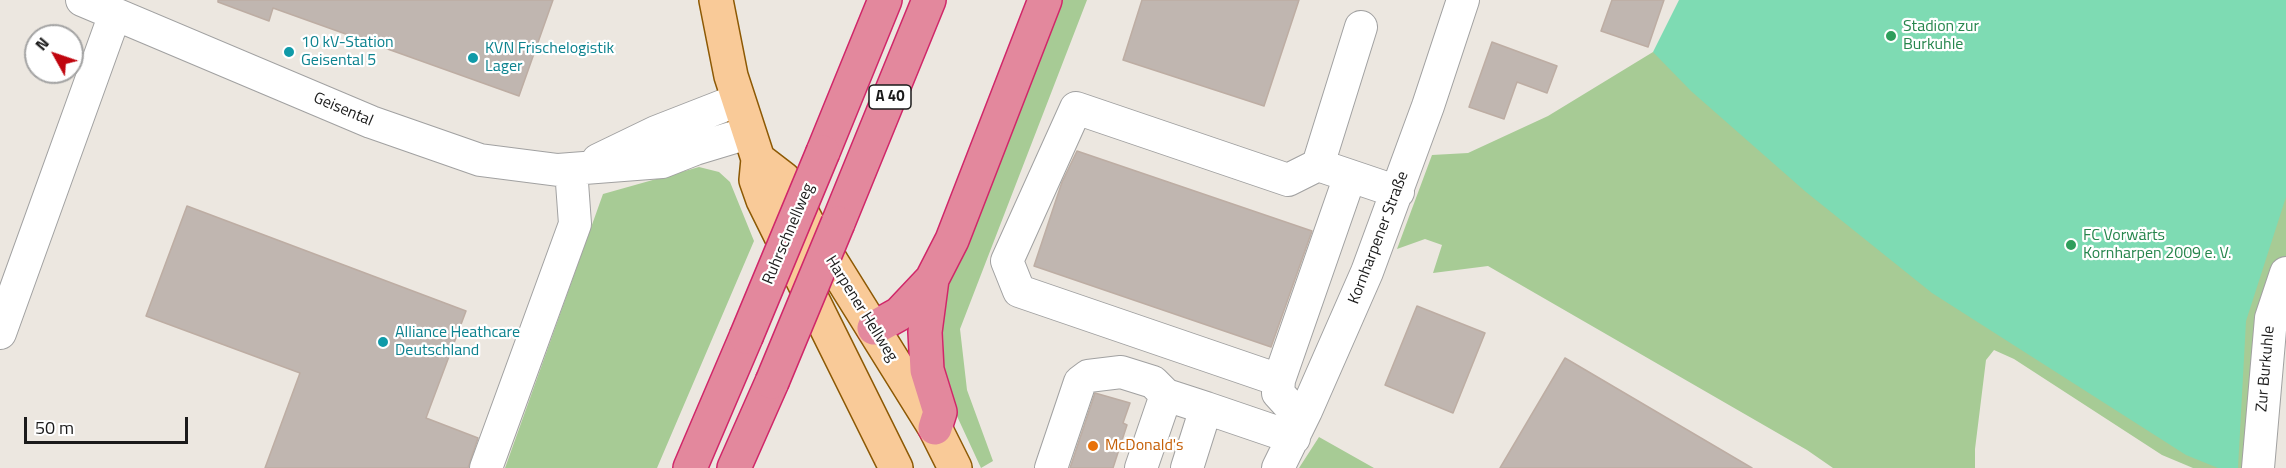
<!DOCTYPE html>
<html>
<head>
<meta charset="utf-8">
<style>
  body { margin:0 }
  #map { position:relative; width:2286px; height:468px; overflow:hidden; background:#ece7e0; font-family:"Titillium Web",sans-serif }
  canvas { display:block }
  .north { position:absolute; left:24px; top:24px; width:60px; height:60px; box-sizing:border-box; background:#fff; border:2px solid #a3a3a3; border-radius:50%; rotate:310deg; font-size:16px; font-weight:700; line-height:24px; text-align:center; color:#1a1a1a }
  .north::after { content:''; display:block; margin:auto; width:21px; height:27px; background:#c0050e; clip-path:polygon(50% 0,100% 100%,50% 72%,0 100%) }
  .scale { position:absolute; left:24px; top:417px; width:164px; height:27px; box-sizing:border-box; border:3px solid #1a1a1a; border-top:0; padding-left:8px; font-size:18px; line-height:21px; white-space:nowrap; color:#1a1a1a; -webkit-text-stroke:4px #fff; paint-order:stroke }
</style>
</head>
<body>
<div id="map">
<canvas width="2286" height="468"></canvas>
<div class="north">N</div>
<div class="scale">50 m</div>
</div>
<script>
const ctx = document.querySelector('canvas').getContext('2d');
ctx.lineJoin = 'round';
function fillPath(path, color) {
  ctx.fillStyle = color;
  ctx.fill(path, 'evenodd');
}
function shape(rows) {
  const path = new Path2D();
  for (const r of rows) {
    path.moveTo(r[0], r[1]);
    for (let i = 2; i < r.length; i += 2) path.lineTo(r[i], r[i + 1]);
  }
  return path;
}
function strokePath(path, color, width, dash) {
  ctx.strokeStyle = color;
  ctx.lineWidth = width;
  ctx.lineCap = dash ? 'butt' : 'round';
  ctx.setLineDash(dash || []);
  ctx.stroke(path);
}
function write(font, color, halo, rows, align = 'center') {
  ctx.font = font + ' "Titillium Web",sans-serif';
  ctx.lineWidth = 4.5;
  ctx.setLineDash([]);
  ctx.textBaseline = 'middle';
  ctx.strokeStyle = halo;
  ctx.fillStyle = color;
  for (const [text, x, y, turn = 0] of rows) {
    ctx.save();
    ctx.translate(x, y);
    ctx.rotate((+turn || 0) * Math.PI / 180);
    ctx.textAlign = isNaN(turn) ? turn : align;
    if (halo) ctx.strokeText(text, 0, 0);
    ctx.fillText(text, 0, 0);
    ctx.restore();
  }
}
fillPath(shape([
  [1057,0,1087,0,960,329,967,390,993,461,981,468,956,414,944,372,943,331,936,322,939,308],
  [2286,26,2286,295,2266,468,2193,468,2162,455,2014,359,1994,350,1986,360,1975,449,1975,468,1833,468,1807,450,1488,266,1433,273,1442,245,1425,239,1397,249,1432,155,1468,153,1548,116,1653,52,1719,62],
  [699,167,719,172,730,182,754,241,657,468,505,468,603,194],
  [1319,437,1374,468,1299,468]
]), '#a7cb95');
fillPath(shape([
  [1679,0,2286,0,2286,197,2246,321,2238,468,2218,468,2186,455,1932,293,1806,192,1691,91,1653,52]
]), '#7edbb3');
const building = shape([
  [218,0,553,0,519,96,273,8,269,21,218,2,218,0],
  [1142,0,1299,0,1264,106,1123,60,1142,0],
  [1612,0,1664,0,1648,47,1601,31,1612,0],
  [1492,42,1557,66,1547,93,1517,82,1504,119,1469,107,1492,42],
  [1077,151,1312,231,1271,347,1034,266,1062,182,1077,151],
  [187,206,466,311,426,418,478,438,468,468,265,468,300,373,146,316,187,206],
  [1417,306,1485,333,1453,413,1385,385,1417,306],
  [1565,358,1752,468,1500,468,1565,358],
  [1095,393,1130,403,1123,423,1127,425,1113,468,1070,468,1095,393]
]);
fillPath(building, '#c0b6b0');
strokePath(building, '#bdada3', 1.5);
const minor = shape([
  [82,0,371,122,480,160,558,170,662,162,695,149,748,133],
  [598,160,656,132,738,100],
  [1318,165,1361,27],
  [0,333,115,14],
  [1279,380,1350,176],
  [1206,408,1294,438],
  [1306,411,1288,404,1278,393,1279,380,1019,291,1007,261,1076,108,1288,180,1318,165,1398,192],
  [486,468,575,224,571,169],
  [1051,468,1080,382,1088,376,1121,372,1153,382,1166,395,1206,408,1187,468],
  [1141,468,1166,395],
  [1278,468,1306,411,1367,272,1428,106,1463,0],
  [2258,468,2271,318,2286,273]
]);
const major = shape([
  [716,0,731,76,758,159,756,180,763,200,896,468],
  [758,159,784,179,808,224,935,428,955,468]
]);
const highway = shape([
  [823,152,885,0],
  [838,223,929,0],
  [932,279,925,332,927,370,940,412,935,428],
  [874,328,899,314,932,279,952,240,1045,0],
  [690,468,746,337],
  [734,468,772,382]
]);
strokePath(minor, '#a1a1a1', 34);
strokePath(major, '#8d5904', 36);
strokePath(highway, '#d02769', 36);
strokePath(minor, '#fff', 32);
strokePath(major, '#f9ca98', 33);
strokePath(highway, '#e3889d', 33);
const highwayBridge = shape([
  [746,337,823,152],
  [772,382,838,223]
]);
strokePath(highwayBridge, '#d02769', 36, []);
strokePath(highwayBridge, '#e3889d', 33);
for (const [x, y, r, color] of [
  [1891,36,6,"#2e9e5b"],
  [289,52,6,"#0f9aa8"],
  [473,58,6,"#0f9aa8"],
  [2071,245,6,"#2e9e5b"],
  [383,342,6,"#0f9aa8"],
  [1093,446,6,"#e8710a"]
]) {
  const dot = new Path2D();
  dot.arc(x, y, r, 0, 2 * Math.PI);
  ctx.fillStyle = color;
  ctx.fill(dot);
  strokePath(dot, '#fff', 2);
}
for (const [x, y, w] of [
  [890,97,42]
]) {
  const box = new Path2D();
  box.roundRect(x - w / 2, y - 12, w, 24, 4.5);
  ctx.fillStyle = '#fff';
  ctx.fill(box);
  strokePath(box, '#1a1a1a', 1.5);
}
write('bold 15px', '#1a1a1a', null, [
  ["A 40",890,97]
]);
write('16px', '#27864d', '#fff', [
  ["Stadion zur",1903,27],
  ["Burkuhle",1903,45],
  ["FC Vorwärts",2083,236],
  ["Kornharpen 2009 e. V.",2083,254]
], 'left');
write('16px', '#0d838f', '#fff', [
  ["10 kV-Station",301,43],
  ["Geisental 5",301,61],
  ["KVN Frischelogistik",485,49],
  ["Lager",485,67],
  ["Alliance Heathcare",395,333],
  ["Deutschland",395,351]
], 'left');
write('16px', '#1a1a1a', '#fff', [
  ["Geisental",343,110,23],
  ["Ruhrschnellweg",789,234,-67],
  ["Kornharpener Straße",1379,238,-69],
  ["Harpener Hellweg",861,309,58],
  ["Zur Burkuhle",2266,369,-85]
]);
write('16px', '#c56008', '#fff', [
  ["McDonald's",1105,446]
], 'left');
</script>
</body>
</html>
